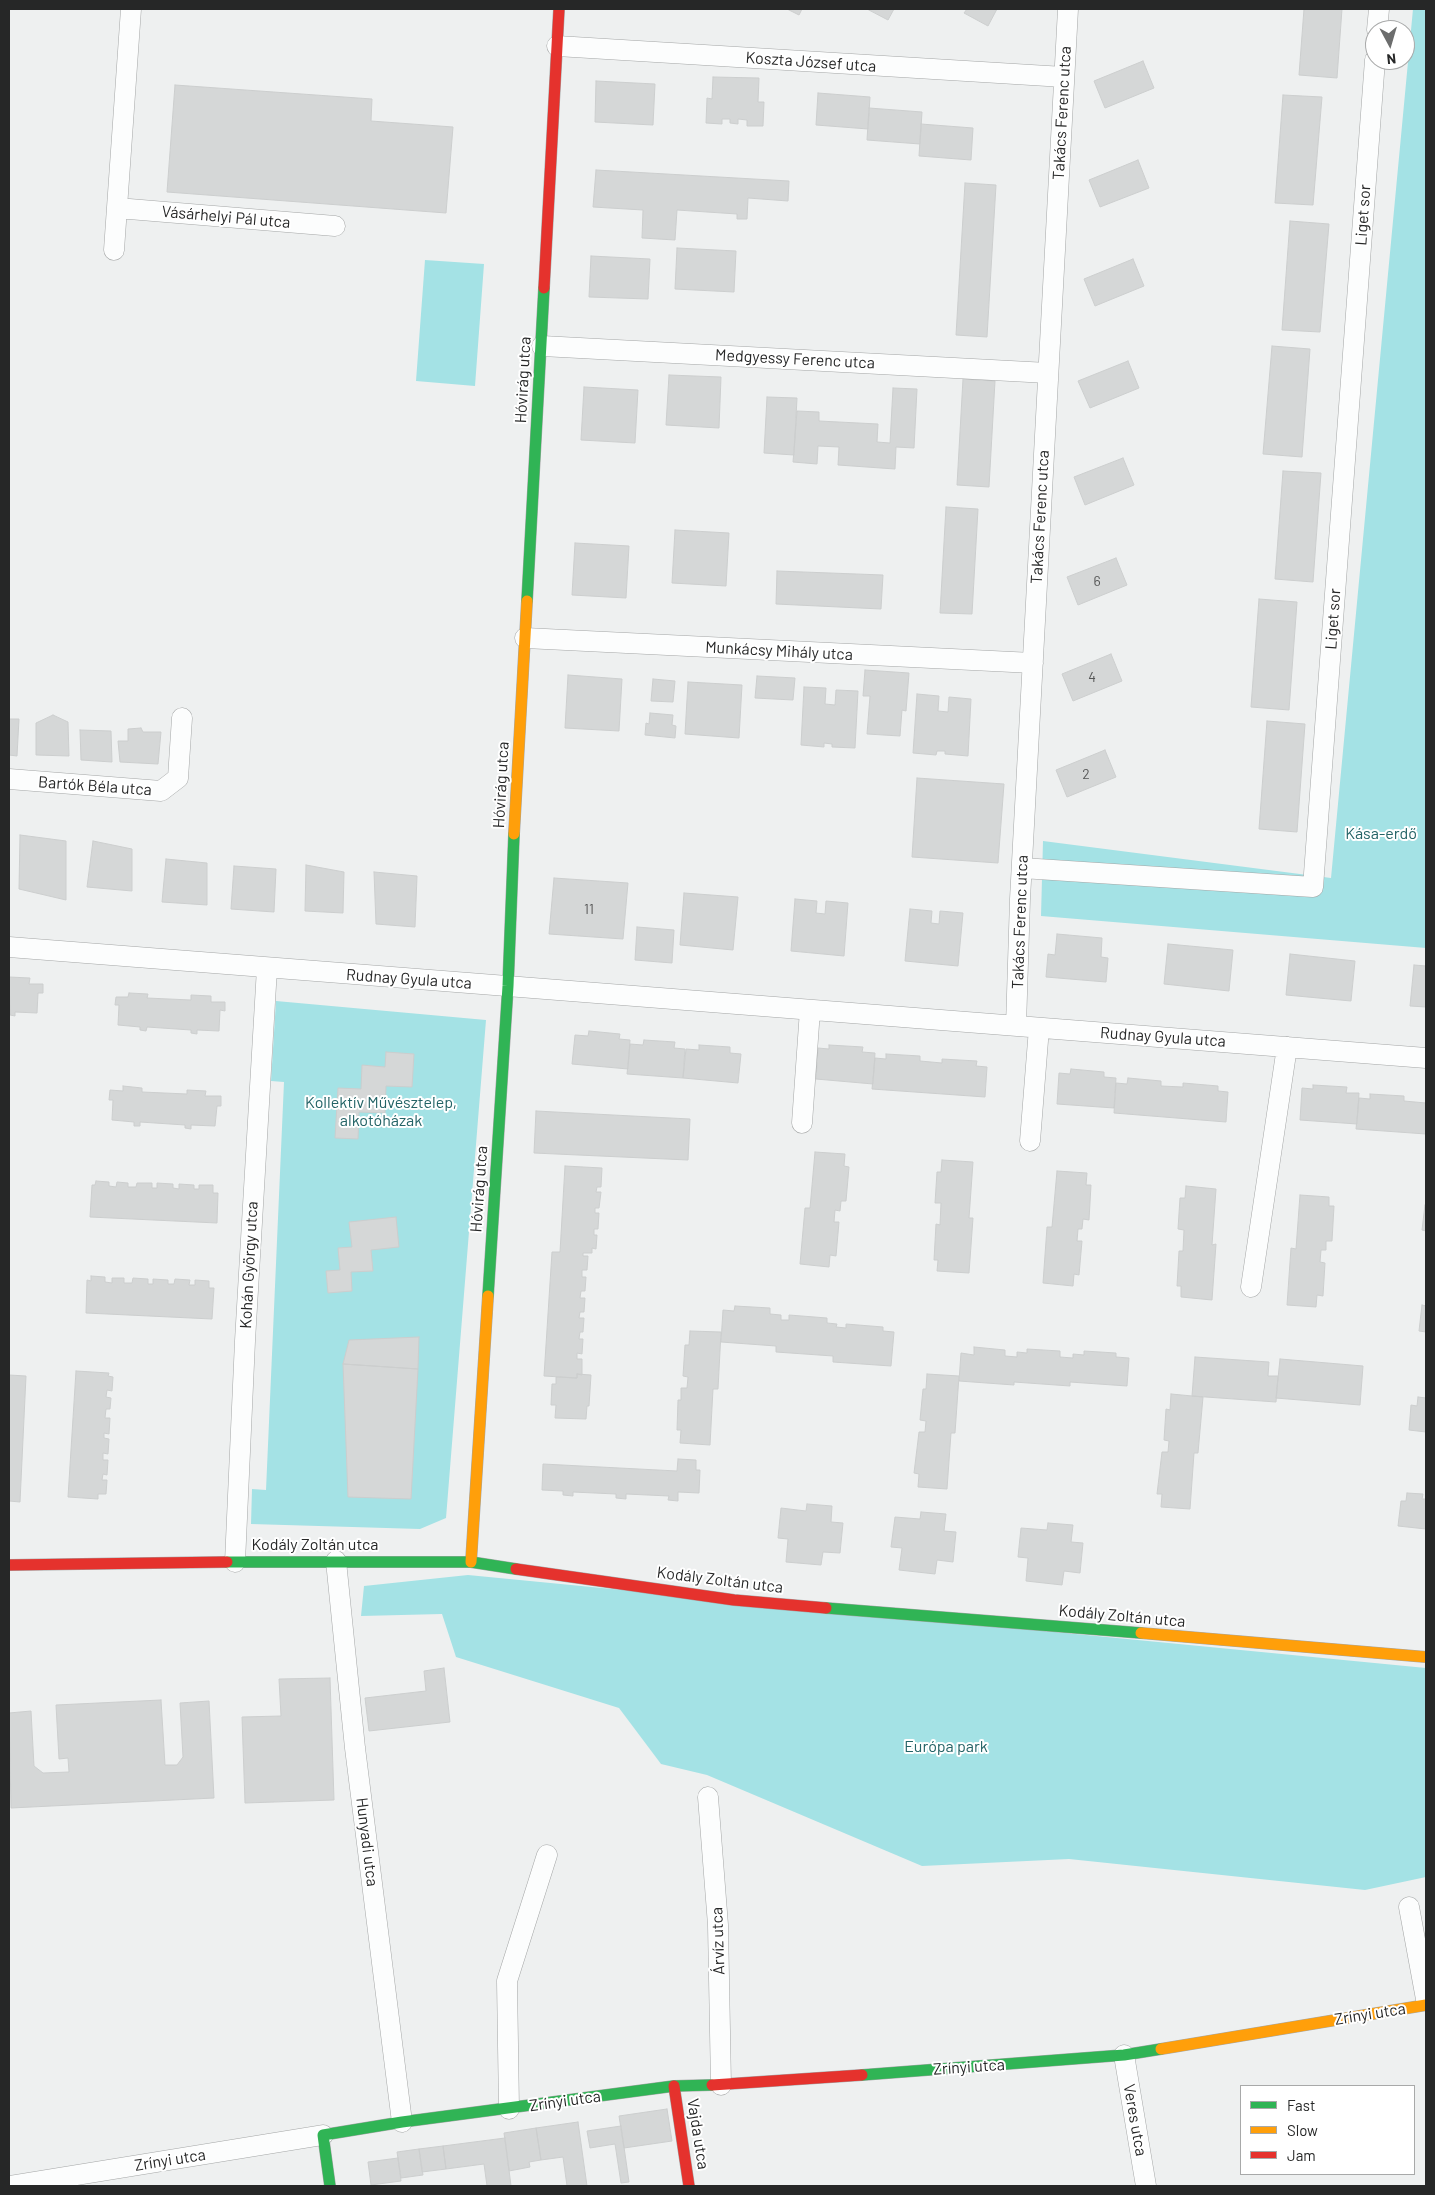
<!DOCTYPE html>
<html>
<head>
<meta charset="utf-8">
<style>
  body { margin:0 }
  #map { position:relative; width:1435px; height:2195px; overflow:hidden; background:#eef0f0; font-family:Barlow,sans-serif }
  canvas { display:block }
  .frame { position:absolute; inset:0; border:10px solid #262727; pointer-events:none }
  .legend { position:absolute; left:1240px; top:2085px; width:175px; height:90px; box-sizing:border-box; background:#fff; border:1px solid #a8a9a9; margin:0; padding:6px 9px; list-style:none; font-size:15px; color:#262727 }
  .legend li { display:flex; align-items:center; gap:10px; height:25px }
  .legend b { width:25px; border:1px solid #a8a9a9 }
  .north { position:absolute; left:1365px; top:20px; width:50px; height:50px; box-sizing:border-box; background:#fff; border:1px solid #a8a9a9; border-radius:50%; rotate:174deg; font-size:14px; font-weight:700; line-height:20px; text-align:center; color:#262727 }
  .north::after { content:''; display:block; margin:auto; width:18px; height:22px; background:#6c6d6d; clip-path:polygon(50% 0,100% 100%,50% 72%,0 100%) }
</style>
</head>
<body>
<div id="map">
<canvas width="1435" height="2195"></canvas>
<div class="frame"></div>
<ul class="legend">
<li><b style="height:6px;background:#30b455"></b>Fast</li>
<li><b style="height:6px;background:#ff9f0a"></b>Slow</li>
<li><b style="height:6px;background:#e5322d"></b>Jam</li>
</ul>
<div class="north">N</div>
</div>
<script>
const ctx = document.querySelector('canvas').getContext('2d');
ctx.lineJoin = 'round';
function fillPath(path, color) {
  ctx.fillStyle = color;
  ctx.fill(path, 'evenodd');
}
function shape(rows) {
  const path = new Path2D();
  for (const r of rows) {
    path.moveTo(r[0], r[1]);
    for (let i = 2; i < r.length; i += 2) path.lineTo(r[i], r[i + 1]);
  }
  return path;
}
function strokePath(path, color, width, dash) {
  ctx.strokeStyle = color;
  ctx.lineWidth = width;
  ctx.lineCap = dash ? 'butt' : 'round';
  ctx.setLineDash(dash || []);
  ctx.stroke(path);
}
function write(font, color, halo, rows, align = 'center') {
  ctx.font = font + ' Barlow,sans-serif';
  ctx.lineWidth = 4;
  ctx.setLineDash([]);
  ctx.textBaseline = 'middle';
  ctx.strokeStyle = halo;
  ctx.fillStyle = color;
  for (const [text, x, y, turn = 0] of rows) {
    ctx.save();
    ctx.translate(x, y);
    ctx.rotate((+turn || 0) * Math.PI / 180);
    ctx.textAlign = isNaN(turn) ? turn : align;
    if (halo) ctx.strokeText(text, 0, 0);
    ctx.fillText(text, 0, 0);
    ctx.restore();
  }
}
fillPath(shape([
  [1413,9,1426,9,1426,948,1041,916,1043,841,1331,878],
  [425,260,484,264,475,386,416,381],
  [276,1001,486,1020,446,1518,420,1529,251,1524,252,1489,266,1490,284,1082,271,1081],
  [468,1575,1426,1668,1426,1877,1365,1890,1069,1859,922,1866,707,1775,661,1764,619,1708,456,1657,442,1614,361,1616,364,1586]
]), '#a4e2e5');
const building = shape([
  [787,9,802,9,799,15,787,9],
  [867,9,894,9,888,20,867,9],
  [967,9,997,9,988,26,964,13,967,9],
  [1304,9,1342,9,1337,78,1299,75,1304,9],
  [1143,61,1154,88,1105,108,1094,81,1143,61],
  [713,77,759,78,758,102,764,102,763,126,747,126,747,120,738,119,738,124,730,123,730,119,722,119,722,124,706,123,707,98,712,99,713,77],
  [596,81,655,84,653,125,595,122,596,81],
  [175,85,372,99,371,121,453,127,446,213,167,192,175,85],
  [818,93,870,97,868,129,816,125,818,93],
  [1283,95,1322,97,1313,205,1275,203,1283,95],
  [869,108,922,112,920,144,867,140,869,108],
  [921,124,973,128,971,160,919,156,921,124],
  [1138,160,1149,188,1100,207,1089,180,1138,160],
  [596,170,789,181,788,201,748,198,747,219,737,219,737,214,677,210,675,240,642,238,643,210,593,207,596,170],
  [965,183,996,185,987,337,956,335,965,183],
  [1290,221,1329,224,1320,332,1282,330,1290,221],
  [677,248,736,251,734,292,675,289,677,248],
  [591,256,650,259,648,299,589,297,591,256],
  [1133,259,1144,286,1095,306,1084,279,1133,259],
  [1272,346,1310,349,1302,457,1263,454,1272,346],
  [1128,361,1139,388,1090,408,1078,381,1128,361],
  [669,375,721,377,719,428,666,425,669,375],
  [963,379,995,381,989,487,957,485,963,379],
  [584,387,638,390,635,443,581,440,584,387],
  [893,388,917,389,914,448,896,447,895,469,838,465,839,447,818,446,817,464,793,462,797,411,819,412,819,421,878,424,877,442,890,443,893,388],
  [767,397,797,398,794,455,764,453,767,397],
  [1123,458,1134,485,1085,505,1074,477,1123,458],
  [1283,471,1321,473,1313,582,1275,579,1283,471],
  [946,507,978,509,972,614,940,613,946,507],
  [675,530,729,533,726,586,672,583,675,530],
  [575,543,629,546,626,598,572,595,575,543],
  [1116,558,1127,585,1078,605,1067,577,1116,558],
  [777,571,883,575,881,609,776,604,777,571],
  [1259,599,1297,602,1289,710,1251,707,1259,599],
  [1111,654,1122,681,1073,701,1062,674,1111,654],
  [865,670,909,673,906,711,902,710,900,736,867,734,870,696,863,696,865,670],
  [568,675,622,679,619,731,565,728,568,675],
  [757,676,795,678,793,700,755,698,757,676],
  [653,679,675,681,673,702,651,701,653,679],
  [688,682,742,685,739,738,685,734,688,682],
  [804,687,826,688,825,704,835,705,836,690,858,691,855,748,832,747,832,744,824,743,824,747,801,745,804,687],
  [917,694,939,696,938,711,948,712,949,697,971,699,968,756,945,754,945,751,937,751,936,755,913,753,917,694],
  [650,713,673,715,672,725,676,726,675,738,645,735,646,723,649,724,650,713],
  [53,715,68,722,69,756,36,755,36,723,53,715],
  [9,719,19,719,17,756,9,755,9,719],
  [1267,721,1305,724,1297,832,1259,829,1267,721],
  [141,728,143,732,161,732,158,764,120,762,118,741,128,741,128,729,141,728],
  [80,730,111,731,112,762,81,760,80,730],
  [1105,750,1116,777,1067,797,1056,770,1105,750],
  [917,778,1004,784,998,863,912,857,917,778],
  [20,835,66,841,66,900,19,889,20,835],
  [93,841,132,849,132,891,87,887,93,841],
  [166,859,207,863,207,905,162,902,166,859],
  [306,865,344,872,343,913,305,911,306,865],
  [234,866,276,869,274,912,231,909,234,866],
  [374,872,417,876,415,927,376,924,374,872],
  [554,878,628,883,623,939,549,934,554,878],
  [684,893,738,897,733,950,680,945,684,893],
  [795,899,817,901,816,913,825,914,826,901,848,903,844,956,791,951,795,899],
  [910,909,932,911,931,923,939,924,940,911,963,913,958,966,905,961,910,909],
  [637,927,674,930,672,963,635,960,637,927],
  [1057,934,1102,938,1101,957,1108,958,1106,982,1046,977,1048,954,1055,955,1057,934],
  [1168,944,1233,950,1229,991,1164,984,1168,944],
  [1290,954,1355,961,1351,1001,1286,995,1290,954],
  [1414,965,1426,966,1426,1007,1410,1006,1414,965],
  [9,977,30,978,29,984,43,984,43,993,38,993,37,1013,15,1012,15,1016,10,1015,9,977],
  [129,993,148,994,147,998,191,1000,191,995,211,996,211,1002,225,1002,225,1011,220,1010,219,1031,197,1030,197,1034,191,1033,191,1030,147,1027,146,1031,140,1030,140,1027,118,1025,119,1005,115,1005,116,997,128,997,129,993],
  [589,1031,620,1034,619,1039,630,1040,628,1069,572,1064,575,1035,588,1036,589,1031],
  [644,1040,675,1042,674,1048,685,1049,683,1078,627,1074,630,1044,643,1045,644,1040],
  [699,1045,730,1047,730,1053,741,1054,738,1083,683,1078,686,1049,699,1050,699,1045],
  [829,1045,863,1047,862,1052,875,1053,873,1084,816,1079,818,1048,829,1049,829,1045],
  [386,1052,414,1054,412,1087,386,1086,385,1113,359,1112,358,1139,335,1138,338,1088,361,1089,362,1065,385,1067,386,1052],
  [886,1054,920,1056,920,1061,942,1063,942,1059,977,1061,976,1066,987,1067,985,1097,872,1089,875,1058,886,1059,886,1054],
  [1071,1069,1104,1072,1104,1077,1116,1078,1114,1108,1057,1104,1059,1073,1070,1074,1071,1069],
  [1128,1078,1161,1081,1161,1086,1183,1087,1183,1083,1218,1086,1218,1091,1228,1092,1226,1122,1114,1113,1116,1083,1127,1084,1128,1078],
  [1313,1085,1347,1087,1346,1093,1359,1093,1357,1124,1300,1120,1302,1088,1313,1089,1313,1085],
  [123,1086,142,1088,142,1092,187,1094,187,1090,206,1091,205,1096,221,1096,221,1106,217,1106,215,1126,191,1125,191,1129,185,1128,185,1125,140,1122,140,1126,134,1126,134,1122,112,1120,113,1100,109,1100,110,1090,123,1091,123,1086],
  [1370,1094,1404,1096,1404,1101,1426,1103,1426,1099,1426,1134,1356,1129,1359,1098,1370,1099,1370,1094],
  [536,1111,690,1119,688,1160,534,1153,536,1111],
  [815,1152,845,1154,844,1166,849,1167,846,1201,841,1201,840,1211,835,1210,834,1222,839,1222,836,1256,830,1255,829,1267,800,1264,805,1208,810,1208,815,1152],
  [942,1160,973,1162,969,1218,973,1218,969,1273,937,1271,938,1260,934,1260,936,1224,940,1225,941,1203,935,1203,937,1172,941,1172,942,1160],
  [565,1166,602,1168,601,1187,597,1187,596,1192,601,1192,599,1208,595,1208,595,1213,599,1213,598,1229,594,1229,594,1235,597,1235,596,1249,592,1248,592,1253,583,1253,583,1256,588,1256,587,1270,582,1270,582,1277,586,1277,585,1291,581,1291,580,1298,585,1298,584,1312,580,1312,579,1318,584,1318,583,1332,580,1332,579,1339,583,1339,582,1354,577,1353,577,1359,582,1359,582,1375,577,1374,577,1378,544,1376,552,1252,560,1252,565,1166],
  [1057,1171,1087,1173,1086,1185,1091,1185,1089,1220,1083,1219,1082,1229,1078,1229,1077,1241,1082,1241,1079,1275,1074,1274,1073,1286,1043,1283,1047,1227,1052,1227,1057,1171],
  [96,1181,109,1182,109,1186,116,1187,117,1182,128,1183,128,1187,136,1187,137,1183,152,1183,152,1188,157,1188,157,1183,173,1184,173,1188,179,1189,179,1184,194,1185,194,1189,199,1189,199,1185,213,1185,213,1193,218,1193,217,1223,90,1217,92,1185,95,1185,96,1181],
  [1186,1186,1216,1189,1212,1245,1216,1244,1212,1300,1181,1297,1181,1286,1177,1286,1179,1251,1183,1251,1184,1230,1178,1229,1180,1198,1185,1198,1186,1186],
  [1300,1195,1329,1197,1329,1206,1334,1206,1332,1241,1326,1241,1326,1250,1321,1250,1320,1262,1325,1263,1323,1296,1317,1295,1316,1307,1287,1305,1291,1248,1296,1249,1300,1195],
  [1425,1205,1426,1205,1426,1231,1422,1230,1425,1205],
  [396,1217,399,1247,371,1250,373,1271,351,1272,352,1291,328,1293,326,1271,340,1270,338,1248,352,1247,349,1222,396,1217],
  [91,1276,105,1277,105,1282,112,1283,112,1278,124,1278,124,1283,132,1283,133,1278,148,1279,148,1284,153,1284,153,1279,168,1280,168,1284,174,1284,175,1279,190,1280,189,1285,195,1285,195,1280,209,1281,209,1288,214,1288,212,1319,86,1313,87,1280,91,1281,91,1276],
  [1422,1305,1426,1306,1426,1332,1419,1331,1422,1305],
  [735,1306,770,1308,770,1314,781,1315,781,1320,789,1320,789,1315,827,1318,827,1323,837,1324,836,1327,846,1328,846,1324,883,1327,883,1331,894,1332,891,1366,833,1362,833,1356,776,1352,776,1346,721,1342,723,1310,734,1311,735,1306],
  [690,1331,721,1332,718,1389,713,1389,710,1445,680,1443,681,1430,677,1430,678,1400,681,1400,681,1388,687,1388,688,1377,683,1376,685,1345,689,1345,690,1331],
  [419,1337,418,1369,343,1364,349,1340,419,1337],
  [974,1347,1005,1350,1005,1356,1017,1357,1017,1352,1027,1353,1027,1349,1060,1351,1060,1357,1073,1358,1073,1354,1084,1355,1084,1351,1116,1353,1116,1357,1129,1358,1127,1386,1070,1382,1070,1386,1014,1382,1014,1385,959,1381,961,1353,974,1355,974,1347],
  [1195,1357,1269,1362,1268,1376,1278,1376,1276,1402,1192,1396,1195,1357],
  [1280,1359,1363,1366,1360,1405,1276,1398,1280,1359],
  [343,1364,418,1369,411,1499,348,1497,343,1364],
  [76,1371,109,1373,108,1376,113,1377,112,1391,107,1390,106,1397,111,1398,110,1409,106,1409,105,1418,110,1418,109,1434,104,1433,104,1438,109,1439,108,1454,103,1453,103,1460,108,1460,107,1475,103,1474,102,1480,107,1480,106,1494,98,1494,98,1499,68,1497,76,1371],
  [577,1374,591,1375,589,1406,587,1406,586,1419,555,1418,556,1405,551,1405,552,1384,556,1384,556,1377,577,1378,577,1374],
  [927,1374,959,1376,955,1433,951,1433,947,1489,918,1487,919,1474,914,1473,919,1432,925,1432,926,1421,920,1420,923,1389,926,1389,927,1374],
  [9,1375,26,1376,20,1502,9,1501,9,1375],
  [1171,1394,1203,1397,1198,1453,1194,1453,1190,1509,1161,1507,1162,1494,1157,1494,1162,1452,1168,1452,1169,1441,1164,1440,1166,1409,1170,1410,1171,1394],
  [1418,1397,1426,1398,1426,1432,1409,1430,1411,1405,1417,1406,1418,1397],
  [678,1459,696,1460,696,1470,700,1470,699,1493,678,1492,678,1501,668,1500,669,1496,626,1494,626,1499,616,1498,616,1494,573,1492,573,1496,563,1495,563,1491,542,1490,543,1464,677,1471,678,1459],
  [1407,1493,1423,1494,1422,1499,1426,1499,1426,1529,1398,1526,1401,1501,1406,1501,1407,1493],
  [807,1504,832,1506,831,1522,843,1523,840,1553,823,1552,821,1565,786,1562,788,1539,778,1538,781,1508,806,1511,807,1504],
  [921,1512,946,1514,944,1531,956,1532,953,1562,937,1560,935,1574,899,1570,902,1548,891,1547,895,1517,920,1519,921,1512],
  [1048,1523,1073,1525,1071,1542,1083,1543,1080,1573,1064,1571,1062,1585,1026,1581,1028,1558,1018,1557,1021,1528,1047,1530,1048,1523],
  [444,1668,450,1722,369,1731,365,1698,426,1691,424,1671,444,1668],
  [330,1678,334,1800,245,1803,242,1717,281,1716,279,1679,330,1678],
  [161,1700,165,1765,177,1765,183,1757,180,1703,209,1701,214,1798,11,1808,9,1713,31,1711,34,1766,43,1773,69,1772,68,1758,59,1759,56,1705,161,1700],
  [667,2109,672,2141,624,2148,619,2116,667,2109],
  [578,2122,587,2186,567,2186,563,2157,541,2160,536,2128,578,2122],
  [621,2126,629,2182,621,2183,615,2144,590,2148,587,2131,621,2126],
  [536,2128,541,2160,529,2162,530,2167,509,2171,504,2133,536,2128],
  [505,2138,511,2186,487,2186,484,2164,446,2169,443,2146,505,2138],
  [443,2146,446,2169,422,2172,419,2149,443,2146],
  [419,2149,423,2175,401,2178,397,2152,419,2149],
  [398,2158,401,2181,371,2185,368,2162,398,2158]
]);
fillPath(building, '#d5d7d7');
strokePath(building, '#cccece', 1);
const street = shape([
  [1377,30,1379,9],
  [557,46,1064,77],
  [117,208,335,226],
  [114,250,131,9],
  [542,346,1048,373],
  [525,638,1033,663],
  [9,779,161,791,178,778,182,718],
  [1022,868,1313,887,1375,60],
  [9,947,1426,1058],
  [1016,1026,1020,899,1068,9],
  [802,1123,810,1010],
  [1030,1141,1039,1028],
  [1251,1287,1287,1047],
  [336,1561,355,1748,402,2122],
  [235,1562,245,1341,267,968],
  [708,1797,718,1925,721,2085],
  [1409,1907,1426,1999],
  [1124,2055,1146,2186],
  [509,2109,507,1981,547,1855],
  [9,2186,323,2135]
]);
const fast = shape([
  [527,601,544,288],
  [488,1296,508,986,514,834],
  [227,1562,471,1562,516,1569],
  [826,1608,1141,1633],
  [862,2075,1124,2055,1161,2049],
  [330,2186,323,2135,402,2122,674,2086,712,2085]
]);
const slow = shape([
  [514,834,527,601],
  [471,1562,488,1296],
  [1141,1633,1426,1657],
  [1161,2049,1426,2005]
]);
const jam = shape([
  [544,288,559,9],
  [9,1565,227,1562],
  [516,1569,734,1600,826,1608],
  [712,2085,862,2075],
  [674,2086,689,2186]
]);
strokePath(street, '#a4a6a6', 21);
strokePath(fast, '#a4a6a6', 12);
strokePath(slow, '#a4a6a6', 12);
strokePath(jam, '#a4a6a6', 12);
strokePath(street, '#fcfdfd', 20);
strokePath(fast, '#30b455', 11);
strokePath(slow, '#ff9f0a', 11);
strokePath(jam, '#e5322d', 11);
write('14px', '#545555', null, [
  ["6",1097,581],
  ["4",1092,677],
  ["2",1086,774],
  ["11",589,909]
]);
write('16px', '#262727', '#fff', [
  ["Koszta József utca",811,62,4],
  ["Takács Ferenc utca",1062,113,-87],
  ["Liget sor",1363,215,-86],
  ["Vásárhelyi Pál utca",226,217,5],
  ["Medgyessy Ferenc utca",795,359,3],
  ["Hóvirág utca",523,380,-87],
  ["Takács Ferenc utca",1040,517,-87],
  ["Liget sor",1333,619,-86],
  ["Munkácsy Mihály utca",779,651,3],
  ["Hóvirág utca",501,785,-87],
  ["Bartók Béla utca",95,786,4],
  ["Takács Ferenc utca",1020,922,-88],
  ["Rudnay Gyula utca",409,979,4],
  ["Rudnay Gyula utca",1163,1037,4],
  ["Hóvirág utca",479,1189,-86],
  ["Kohán György utca",249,1265,-87],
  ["Kodály Zoltán utca",315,1545],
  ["Kodály Zoltán utca",720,1580,7],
  ["Kodály Zoltán utca",1122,1616,5],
  ["Hunyadi utca",367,1842,83],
  ["Árvíz utca",718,1941,-92],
  ["Zrínyi utca",1370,2014,-9],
  ["Zrínyi utca",969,2067,-4],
  ["Zrínyi utca",565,2101,-8],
  ["Veres utca",1135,2120,80],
  ["Vajda utca",698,2134,81],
  ["Zrínyi utca",170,2160,-9]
]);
write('16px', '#236366', '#fff', [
  ["Kása-erdő",1381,834],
  ["Kollektív Művésztelep,",381,1103],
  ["alkotóházak",381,1121],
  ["Európa park",946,1747]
]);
</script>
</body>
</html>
